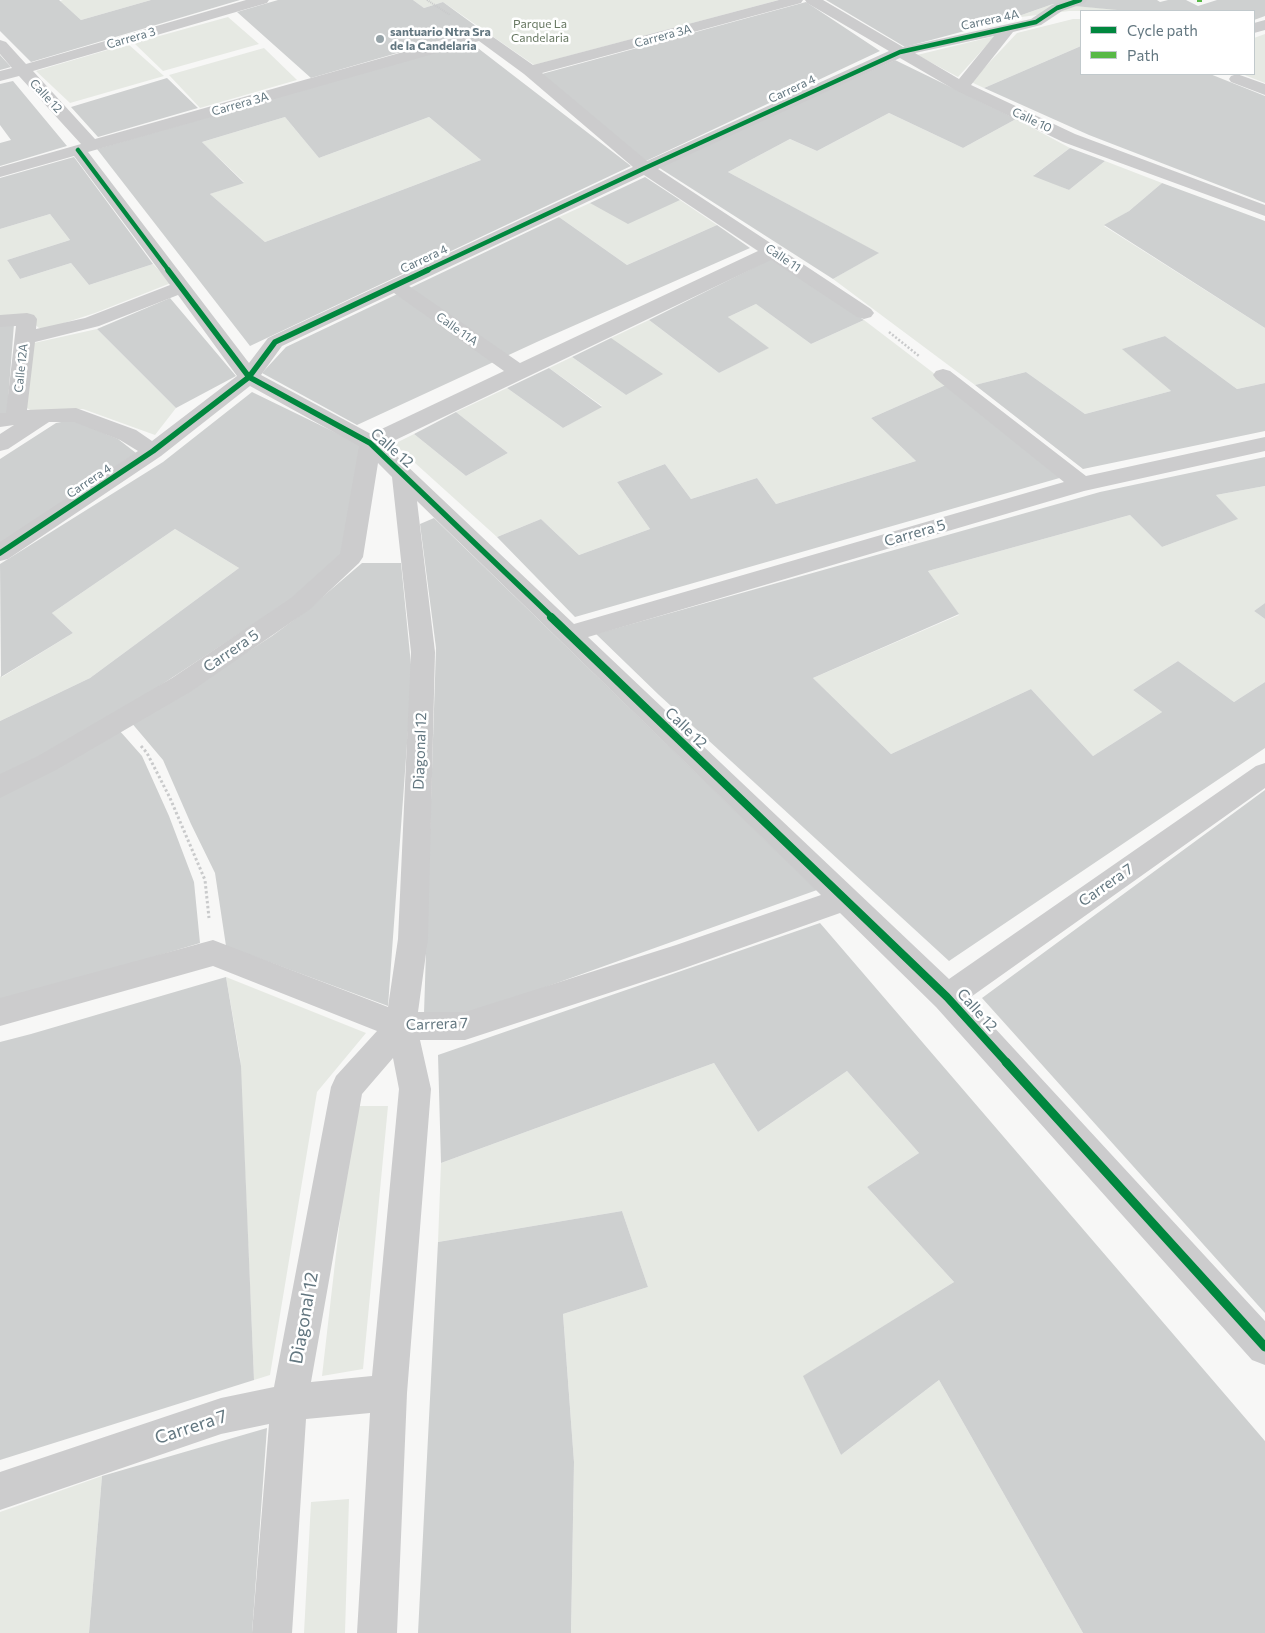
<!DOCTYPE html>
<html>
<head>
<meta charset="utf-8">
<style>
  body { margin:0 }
  #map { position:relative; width:1265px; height:1633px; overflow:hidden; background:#f7f7f6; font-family:Commissioner,sans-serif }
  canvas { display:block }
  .legend { position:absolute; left:1080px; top:10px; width:175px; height:65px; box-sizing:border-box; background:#fff; border:1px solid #c1c9cc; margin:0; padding:6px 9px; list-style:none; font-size:15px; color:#637780 }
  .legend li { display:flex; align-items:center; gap:10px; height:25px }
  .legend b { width:25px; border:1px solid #c1c9cc }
</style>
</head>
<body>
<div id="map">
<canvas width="1265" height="1633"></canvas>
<ul class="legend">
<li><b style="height:6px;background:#00873e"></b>Cycle path</li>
<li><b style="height:6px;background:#58b947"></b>Path</li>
</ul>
</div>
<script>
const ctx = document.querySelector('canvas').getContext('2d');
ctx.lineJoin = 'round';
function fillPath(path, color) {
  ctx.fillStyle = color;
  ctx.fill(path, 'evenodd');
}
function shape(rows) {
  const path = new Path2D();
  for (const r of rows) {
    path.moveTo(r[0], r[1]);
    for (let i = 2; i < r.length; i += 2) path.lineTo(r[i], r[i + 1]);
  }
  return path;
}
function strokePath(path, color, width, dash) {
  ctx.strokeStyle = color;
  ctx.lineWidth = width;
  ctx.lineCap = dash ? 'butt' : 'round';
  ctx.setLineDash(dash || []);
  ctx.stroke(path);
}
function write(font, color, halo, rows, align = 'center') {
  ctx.font = font + ' Commissioner,sans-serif';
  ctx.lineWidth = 5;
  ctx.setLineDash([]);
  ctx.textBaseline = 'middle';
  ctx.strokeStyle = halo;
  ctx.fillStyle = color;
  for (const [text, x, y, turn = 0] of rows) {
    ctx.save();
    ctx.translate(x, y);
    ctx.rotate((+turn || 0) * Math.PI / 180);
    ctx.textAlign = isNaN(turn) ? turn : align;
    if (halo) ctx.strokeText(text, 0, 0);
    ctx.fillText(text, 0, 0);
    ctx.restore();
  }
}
fillPath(shape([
  [63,0,151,0,81,20,60,1],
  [413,0,779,0,534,65,443,2,424,8],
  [1053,4,1125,10,1128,11,1069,11,1013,18],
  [228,17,259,44,163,71,134,43],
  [1073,19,1081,19,1081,46,984,88,971,82,1017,33],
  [1265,34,1265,83,1242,74,1254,74,1254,38],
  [995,36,958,77,917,55],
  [128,44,164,76,70,103,36,71],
  [264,48,297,80,200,108,169,75],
  [889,113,963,148,1016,119,1070,148,1034,175,1069,190,1105,161,1162,183,1129,211,1104,226,1265,328,1265,383,1237,389,1165,336,1123,349,1171,391,1085,414,1026,372,975,385,833,279,878,253,728,172,790,139,817,151],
  [285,117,319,158,429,117,481,160,265,242,210,194,244,182,202,142],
  [680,200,717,225,627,265,559,217,590,203],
  [50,214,70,240,7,260,20,279,71,263,89,285,153,264,171,283,95,313,49,328,39,328,33,323,0,317,0,229],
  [756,304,811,344,864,320,948,384,871,418,916,461,776,504,757,478,691,499,665,464,617,482,650,529,579,555,541,519,497,537,394,444,414,434,466,476,508,453,456,412,507,388,563,428,602,406,549,368,572,357,626,395,611,338,649,320,719,373,768,348,728,317],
  [97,329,176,408,155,435,83,409,32,411,25,407,34,343],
  [1265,486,1265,603,1254,611,1265,619,1265,682,1234,702,1178,661,1133,690,1162,712,1093,756,1031,689,891,754,813,678,959,615,928,571,1130,515,1162,547,1237,519,1216,495],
  [175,529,239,568,90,678,0,721,0,676,2,677,73,633,52,613],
  [226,977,366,1033,317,1092,270,1375,254,1380,240,1057],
  [714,1063,758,1132,847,1071,919,1153,867,1187,954,1282,804,1376,841,1455,939,1380,1083,1633,571,1633,574,1462,563,1314,648,1287,622,1211,438,1242,441,1163],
  [353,1106,388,1106,363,1369,322,1376],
  [102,1476,89,1633,0,1633,0,1512],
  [349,1499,345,1633,304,1633,311,1502]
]), '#e6e9e3');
fillPath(shape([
  [0,0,59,0,81,20,151,0,240,0,31,62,0,31],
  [278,0,413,0,424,8,443,2,480,29,311,78,237,12],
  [826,0,1157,0,1160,2,1168,0,1186,0,1198,6,1217,0,1265,0,1265,16,1254,20,1254,11,1128,11,1053,4,1013,18,905,47],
  [806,2,880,51,646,161,538,75],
  [470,42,631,166,250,346,97,149],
  [285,117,319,158,429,117,481,160,265,242,210,194,244,183,202,142],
  [1081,46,1081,74,1210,74,1265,96,1265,203,1089,135,984,88],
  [0,55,11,67,0,70],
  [895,60,1016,119,963,148,889,113,817,151,790,139,728,172,879,253,833,279,658,167],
  [167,78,198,108,98,137,71,107],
  [13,81,67,146,0,166,0,143,11,140,0,125,0,84],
  [1070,148,1105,161,1069,190,1033,176],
  [74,157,153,264,89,285,71,263,20,279,7,260,70,240,50,214,0,229,0,178],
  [645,177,680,200,628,224,590,203],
  [1162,183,1265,221,1265,328,1104,225,1129,211],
  [559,217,627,265,717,225,750,248,539,341,357,425,262,373,286,347],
  [771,259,864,320,811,344,756,304,728,317,769,348,719,373,649,320],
  [170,298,236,376,176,408,97,329],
  [14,324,7,414,0,415,0,325],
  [1165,336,1237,389,1265,383,1265,431,1083,469,975,385,1026,372,1085,414,1171,391,1122,349],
  [611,338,663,374,626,395,572,357],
  [549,368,602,407,563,428,507,388],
  [948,384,1063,477,575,617,497,537,541,519,579,555,650,529,617,482,665,464,691,499,757,478,776,504,916,461,871,418],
  [252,392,361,445,341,556,290,600,120,712,0,778,0,721,90,678,239,568,175,529,52,613,73,633,1,677,0,564,163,462],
  [456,412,508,453,466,476,414,434],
  [72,420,118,439,136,453,0,544,0,459,56,423],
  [1265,457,1265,486,1216,495,1238,519,1162,547,1130,515,928,571,959,614,813,678,891,754,1031,689,1093,756,1162,712,1133,690,1178,661,1234,702,1265,682,1265,748,949,961,659,695,596,634,1100,492],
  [434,518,817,890,470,1014,424,1013,436,648,420,524],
  [362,563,401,563,412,675,388,1006,226,946,215,873,191,824,163,760,130,721,182,694,272,636,306,611],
  [1265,603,1265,619,1254,611],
  [119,730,142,756,169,816,194,882,200,943,0,1003,0,795],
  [1265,790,1265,1313,982,998],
  [820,923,1265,1441,1265,1633,1083,1633,939,1380,841,1455,803,1376,954,1282,867,1187,919,1153,847,1071,758,1132,714,1063,441,1163,438,1055],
  [226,977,241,1066,254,1380,0,1460,0,1042,31,1034],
  [622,1211,648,1287,563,1314,574,1462,571,1633,418,1633,438,1242],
  [267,1428,252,1633,89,1633,102,1476]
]), '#ced0d0');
strokePath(shape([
  [427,0,450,15]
]), '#c9cacb', 2, [1, 1]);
strokePath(shape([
  [889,332,919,356]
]), '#c9cacb', 2.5, [2, 2]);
strokePath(shape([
  [141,746,147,753,170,798,205,880,209,918]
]), '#c9cacb', 3, [2.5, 2.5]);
fillPath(shape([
  [246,0,269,0,267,3,33,71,95,139,481,30,486,32,533,65,779,0,803,0,801,3,542,73,647,161,889,51,807,3,805,0,823,0,903,47,1031,19,1052,5,1066,0,1087,0,1085,3,1062,11,1041,25,1013,32,971,85,1075,134,1265,205,1265,216,1063,142,955,90,900,58,658,169,775,246,781,247,783,251,871,309,874,313,871,317,864,319,857,317,771,260,385,445,574,624,1064,482,936,379,933,375,936,371,943,369,950,371,1086,476,1265,437,1265,451,1084,491,588,637,949,979,1256,766,1265,763,1265,788,968,999,1265,1321,1265,1365,1252,1360,936,1007,840,913,676,971,465,1040,420,1040,431,1089,407,1393,397,1633,357,1633,370,1413,306,1419,292,1633,252,1633,269,1424,221,1434,0,1510,0,1472,221,1398,274,1387,331,1087,336,1076,377,1031,213,966,0,1026,0,998,213,940,388,1007,398,939,411,652,392,477,378,463,363,557,359,563,309,610,190,692,56,770,0,798,0,774,38,756,172,678,291,598,340,554,359,446,250,386,161,456,8,559,0,561,0,542,138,451,120,440,74,422,49,422,8,449,0,451,0,434,14,425,0,427,0,413,6,413,16,326,0,327,0,315,27,313,34,315,37,319,36,329,85,318,170,285,74,156,0,177,0,167,81,144,19,76,0,81,0,71,12,68,0,54,0,40,6,42,26,64,246,0],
  [994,36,959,79,915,53,994,36],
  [479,41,524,74,633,167,268,338,249,363,88,152,479,41],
  [644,175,758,251,520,363,409,286,644,175],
  [394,293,504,371,371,434,261,375,282,346,394,293],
  [178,295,237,376,152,441,136,430,76,408,27,410,35,342,99,326,178,295],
  [417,501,821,895,676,945,465,1012,418,1012,428,939,435,652,417,501],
  [393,1058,399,1089,372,1376,311,1382,362,1094,393,1058],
  [1265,20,1265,30,1254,33,1254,23,1265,20],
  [1237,74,1265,84,1265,95,1231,82,1229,79,1231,76,1237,74]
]), '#cccccd');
strokePath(shape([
  [1197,0,1202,0]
]), '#58b947', 4, [8, 4]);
strokePath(shape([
  [78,150,169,271],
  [425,271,645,168,900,52,1036,22,1057,8,1080,0]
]), '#00873e', 4.5);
strokePath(shape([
  [168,270,249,377,370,443,553,618],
  [0,553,153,451,249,377,275,342,428,270]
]), '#00873e', 5.5);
strokePath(shape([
  [551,617,947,997,1007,1063]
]), '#00873e', 8);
strokePath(shape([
  [1006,1062,1265,1347]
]), '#00873e', 9);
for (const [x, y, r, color] of [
  [380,39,5,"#97a4a9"]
]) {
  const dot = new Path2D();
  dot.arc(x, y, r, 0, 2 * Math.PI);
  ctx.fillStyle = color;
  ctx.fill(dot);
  strokePath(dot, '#fff', 2);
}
write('12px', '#637780', '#fff', [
  ["Carrera 4A",990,20,-12],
  ["Carrera 3A",663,36,-15],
  ["Carrera 3",131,38,-16],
  ["Carrera 4",792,89,-25],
  ["Calle 12",46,96,47],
  ["Carrera 3A",240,104,-16],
  ["Calle 10",1032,120,25],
  ["Calle 11",783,258,34],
  ["Carrera 4",424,259,-25],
  ["Calle 11A",457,329,35],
  ["Calle 12A",21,368,-84],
  ["Carrera 4",89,481,-34]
]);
write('12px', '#687862', '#fff', [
  ["Parque La",540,24],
  ["Candelaria",540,38]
]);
write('bold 12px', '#637780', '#fff', [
  ["santuario Ntra Sra",390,32],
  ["de la Candelaria",390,46]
], 'left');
write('15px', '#637780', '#fff', [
  ["Calle 12",392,448,41],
  ["Carrera 5",915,533,-16],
  ["Carrera 5",231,651,-34],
  ["Calle 12",686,728,44],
  ["Diagonal 12",420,751,-88],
  ["Carrera 7",1106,885,-35],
  ["Calle 12",977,1010,48],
  ["Carrera 7",437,1024,-2]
]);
write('18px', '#637780', '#fff', [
  ["Diagonal 12",304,1318,-80],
  ["Carrera 7",191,1427,-18]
]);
</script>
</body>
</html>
